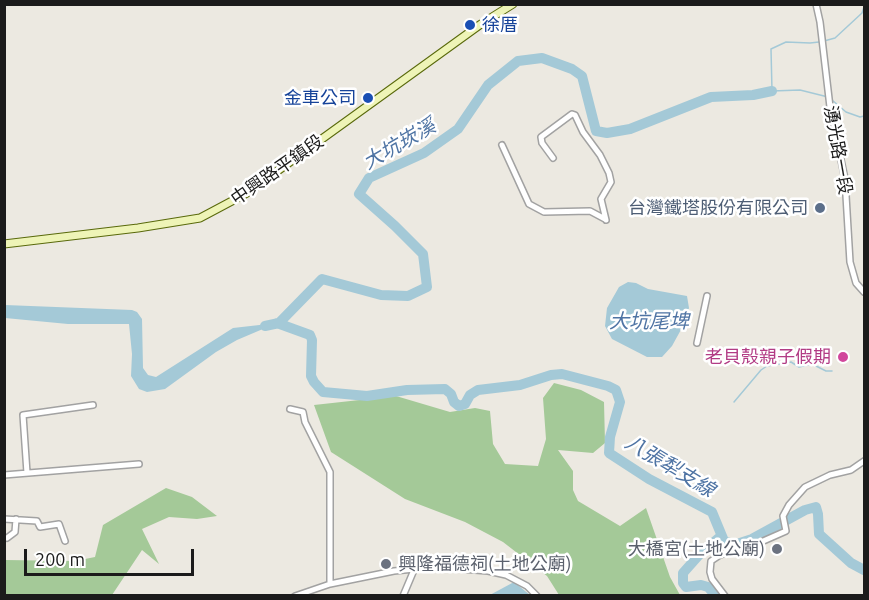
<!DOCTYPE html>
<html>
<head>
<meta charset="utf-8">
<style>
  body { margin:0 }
  #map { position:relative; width:869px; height:600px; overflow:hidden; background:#ece9e1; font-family:Ubuntu,sans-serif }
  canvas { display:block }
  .frame { position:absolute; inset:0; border:6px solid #1b1b1b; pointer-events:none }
  .scale { position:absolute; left:24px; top:549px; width:170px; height:27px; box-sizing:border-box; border:3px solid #1b1b1b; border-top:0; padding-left:8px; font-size:18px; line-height:21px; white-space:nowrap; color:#1b1b1b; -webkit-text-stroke:4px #fff; paint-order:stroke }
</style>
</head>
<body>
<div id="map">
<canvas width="869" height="600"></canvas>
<div class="frame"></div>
<div class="scale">200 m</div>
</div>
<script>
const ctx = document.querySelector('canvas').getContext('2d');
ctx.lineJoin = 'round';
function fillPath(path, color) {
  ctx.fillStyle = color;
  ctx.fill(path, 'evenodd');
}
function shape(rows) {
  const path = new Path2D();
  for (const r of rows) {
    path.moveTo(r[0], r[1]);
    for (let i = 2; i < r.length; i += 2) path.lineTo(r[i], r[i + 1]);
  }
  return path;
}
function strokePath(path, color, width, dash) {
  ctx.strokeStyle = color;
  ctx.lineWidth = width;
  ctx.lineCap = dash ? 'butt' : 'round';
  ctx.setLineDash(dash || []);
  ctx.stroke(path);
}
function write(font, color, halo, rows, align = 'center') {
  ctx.font = font + ' Ubuntu,"Noto Sans TC",sans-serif';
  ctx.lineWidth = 5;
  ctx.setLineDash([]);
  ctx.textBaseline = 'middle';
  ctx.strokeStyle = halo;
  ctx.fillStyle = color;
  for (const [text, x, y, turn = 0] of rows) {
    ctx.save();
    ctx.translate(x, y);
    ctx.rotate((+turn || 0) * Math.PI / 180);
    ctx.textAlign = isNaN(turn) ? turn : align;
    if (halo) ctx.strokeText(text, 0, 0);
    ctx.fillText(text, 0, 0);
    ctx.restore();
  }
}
fillPath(shape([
  [554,383,581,390,604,402,605,443,593,453,558,450,573,471,573,490,578,501,620,526,646,508,670,577,680,595,559,595,547,576,503,542,465,522,405,499,331,452,314,405,396,396,450,412,475,408,490,411,493,444,505,464,538,466,546,439,543,398],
  [166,488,192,497,217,516,197,519,169,517,142,529,159,564,142,550,112,595,5,595,5,560,75,561,95,557,103,525]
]), '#a4c998');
fillPath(shape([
  [628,282,636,283,648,289,687,296,689,308,683,326,672,346,662,357,647,357,612,339,605,326,607,308,619,287],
  [5,305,132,310,137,312,142,319,143,368,148,375,156,377,233,328,277,323,237,340,216,352,165,389,147,392,139,389,131,376,132,354,129,324,68,324,5,318],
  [514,582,530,595,488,596]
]), '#a4c9d7');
strokePath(shape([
  [824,41,835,38,862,13,864,7],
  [819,42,810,43,786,42,771,49,772,91,800,90,828,97],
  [832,100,846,112,860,117,864,116],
  [734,402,761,370,767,366,791,362,799,367,812,364,826,371,832,371]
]), '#a4c9d7', 1.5);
strokePath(shape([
  [277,323,310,335,312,340,311,376,314,382,323,392,367,396,407,390,445,389,451,394,454,402,459,406,465,404,470,395,478,390,520,385,551,375,562,374,608,386,616,390,620,402,610,437,609,453,649,479,712,512,724,541,734,545,752,539,805,510,816,507,818,514,819,534,851,563,864,570],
  [265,326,279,323,322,279,381,295,408,296,427,287,423,254,395,226,359,194,369,178,424,153,458,129,488,85,518,61,542,58,572,69,582,76,596,131,607,133,630,129,711,97,753,95,772,91],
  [716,596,708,587,701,585,686,587,683,583,683,573,699,555,721,536]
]), '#a4c9d7', 10);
const street = shape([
  [816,4,820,22,830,107,845,179,850,262,856,283,864,292],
  [502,145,529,204,544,212,590,211,605,219],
  [553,158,542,143,541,137,572,114,575,115,583,132,600,155,609,173,611,182,601,199,606,220],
  [697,343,707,296],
  [290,409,303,412,305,422,330,472,330,584],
  [27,473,23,415,93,405],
  [4,475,139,464],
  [4,519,37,521,40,527,59,524,65,541],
  [7,538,15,532,16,519],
  [295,596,330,584,394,571,435,567,488,571,506,575,527,586,537,596],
  [403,596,414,570],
  [725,596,712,579,710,572,711,561,720,555,761,542,786,531,783,516,789,505,805,487,830,475,851,470,864,461]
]);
const secondary = shape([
  [4,244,138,228,200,218,247,193,481,24,513,4]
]);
strokePath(street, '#a2a2a2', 8);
strokePath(secondary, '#59690b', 9);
strokePath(street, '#fff', 5);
strokePath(secondary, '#eef4b7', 7);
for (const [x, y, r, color] of [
  [470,25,6,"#1a4fb4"],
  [368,98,6,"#1a4fb4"],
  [820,208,6,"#5c6f8a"],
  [843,357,6,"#d1479c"],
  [777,549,6,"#6b7280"],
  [386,564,6,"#6b7280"]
]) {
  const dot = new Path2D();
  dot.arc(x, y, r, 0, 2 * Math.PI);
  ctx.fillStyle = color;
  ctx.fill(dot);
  strokePath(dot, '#fff', 2);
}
write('18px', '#164399', '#fff', [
  ["徐厝",482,25],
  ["金車公司",356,98,"right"]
], 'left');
write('18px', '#1b1b1b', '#fff', [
  ["湧光路一段",838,150,80],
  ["中興路平鎮段",277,170,-35]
]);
write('18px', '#4e5e75', '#fff', [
  ["台灣鐵塔股份有限公司",808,208]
], 'right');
write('18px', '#b23c85', '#fff', [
  ["老貝殼親子假期",831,357]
], 'right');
write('18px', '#5b616d', '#fff', [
  ["大橋宮(土地公廟)",765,549],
  ["興隆福德祠(土地公廟)",398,564,"left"]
], 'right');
write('italic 20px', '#4f74a4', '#fff', [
  ["大坑崁溪",399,144,-30],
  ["大坑尾埤",649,321],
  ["八張犁支線",670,466,31]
]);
</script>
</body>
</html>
